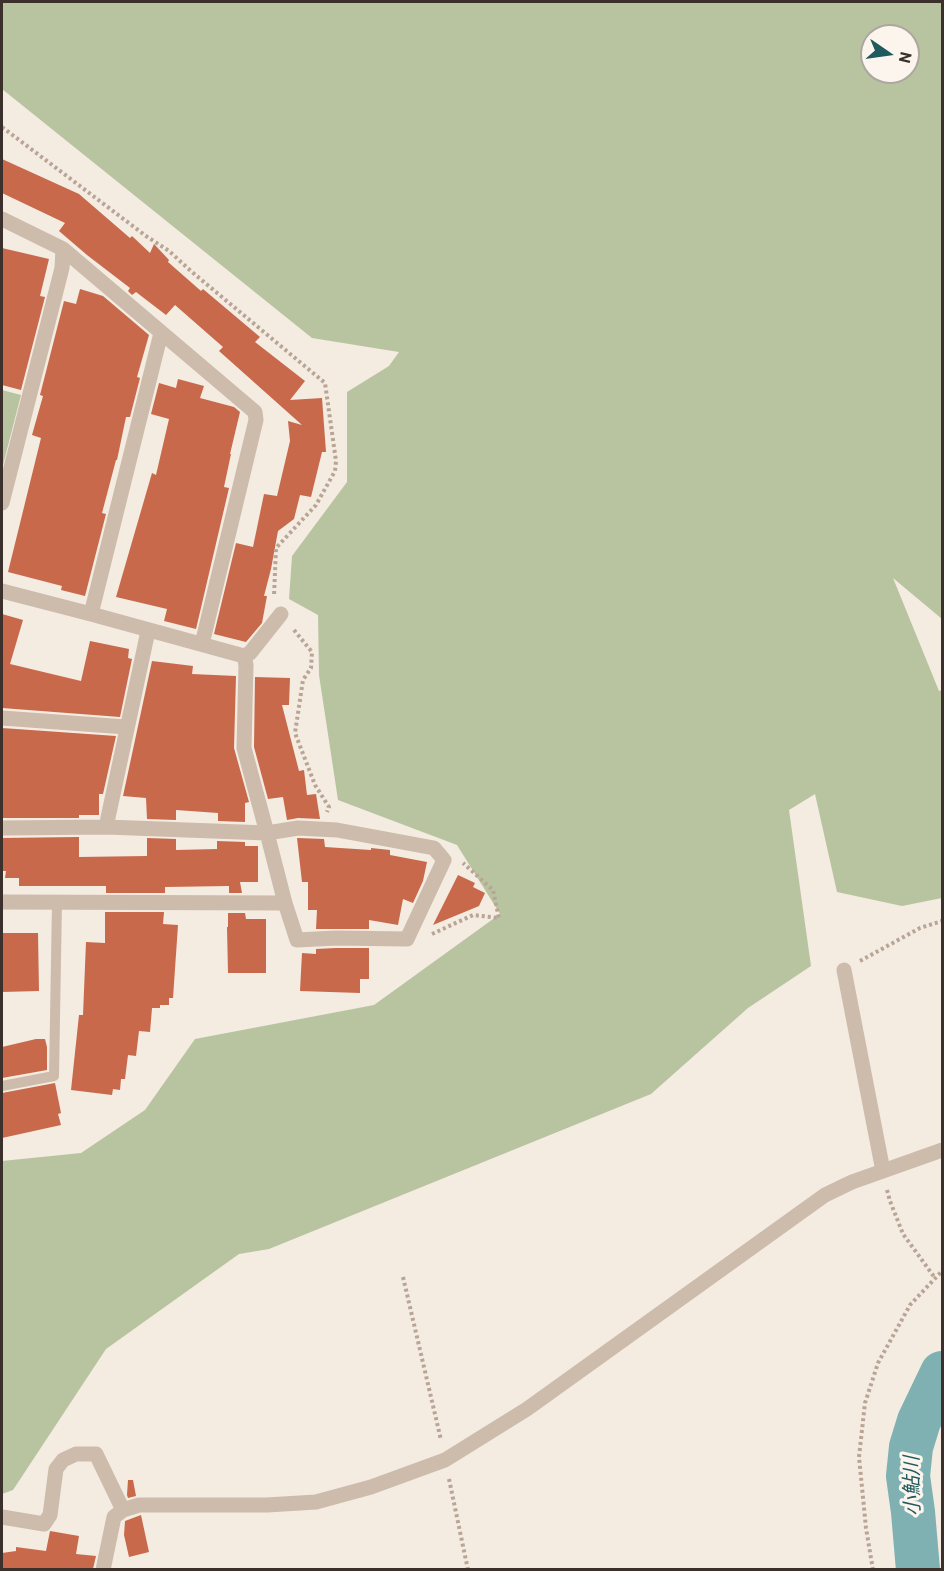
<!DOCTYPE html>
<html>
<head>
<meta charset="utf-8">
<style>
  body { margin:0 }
  #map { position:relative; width:944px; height:1571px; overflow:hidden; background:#f4ebe1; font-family:Barlow,sans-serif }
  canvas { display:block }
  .frame { position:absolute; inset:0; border:3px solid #3b302b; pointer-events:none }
  .north { position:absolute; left:860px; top:24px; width:60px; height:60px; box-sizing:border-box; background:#fbf5ee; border:2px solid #aea6a0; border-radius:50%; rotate:103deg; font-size:16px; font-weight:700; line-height:24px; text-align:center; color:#3b302b }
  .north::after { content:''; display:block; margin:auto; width:21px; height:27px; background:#1f5a5e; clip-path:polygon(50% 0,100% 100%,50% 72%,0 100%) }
</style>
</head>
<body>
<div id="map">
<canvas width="944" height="1571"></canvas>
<div class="frame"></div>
<div class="north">N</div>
</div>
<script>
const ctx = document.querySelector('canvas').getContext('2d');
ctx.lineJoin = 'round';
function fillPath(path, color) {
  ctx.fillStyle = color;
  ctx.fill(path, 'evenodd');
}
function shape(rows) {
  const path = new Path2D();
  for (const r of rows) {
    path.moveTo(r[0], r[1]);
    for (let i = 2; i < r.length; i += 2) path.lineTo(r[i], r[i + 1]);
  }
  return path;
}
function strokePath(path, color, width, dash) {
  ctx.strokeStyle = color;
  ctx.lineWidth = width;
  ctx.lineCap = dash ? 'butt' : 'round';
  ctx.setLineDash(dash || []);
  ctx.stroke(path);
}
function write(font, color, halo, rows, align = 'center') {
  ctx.font = font + ' Barlow,"Noto Sans JP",sans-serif';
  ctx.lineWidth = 6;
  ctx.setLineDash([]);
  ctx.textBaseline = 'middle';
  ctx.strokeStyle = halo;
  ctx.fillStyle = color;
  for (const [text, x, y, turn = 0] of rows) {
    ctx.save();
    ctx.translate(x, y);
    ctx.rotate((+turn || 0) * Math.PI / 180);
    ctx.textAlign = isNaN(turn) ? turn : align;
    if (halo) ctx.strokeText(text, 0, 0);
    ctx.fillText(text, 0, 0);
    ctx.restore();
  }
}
fillPath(shape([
  [2,2,942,2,942,619,893,578,939,691,942,690,942,898,902,906,837,892,815,794,789,810,811,966,748,1008,651,1094,269,1249,239,1254,106,1349,13,1490,2,1494,2,1161,81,1153,145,1110,195,1039,374,1005,500,914,457,845,338,800,319,675,318,615,289,599,292,556,347,482,347,392,389,366,399,352,312,338,2,89],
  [872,36,908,36,908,72,872,72],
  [2,390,21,395,2,469]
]), '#b8c4a0');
strokePath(shape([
  [918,1570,913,1512,908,1476,911,1447,919,1421,942,1373]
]), '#7fb0b2', 44);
fillPath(shape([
  [2,159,79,194,130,238,132,236,150,253,154,244,169,260,168,262,201,291,203,289,260,337,255,342,305,381,290,400,322,398,326,452,322,452,311,497,300,495,294,519,278,531,271,569,264,596,267,596,262,623,246,642,214,634,236,543,253,547,264,494,277,496,290,441,288,421,302,425,219,351,223,347,175,305,166,315,136,292,132,295,128,291,130,288,87,255,59,231,65,223,2,193],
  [2,248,49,259,40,296,45,297,21,390,2,385],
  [80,289,103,296,149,335,137,377,140,378,130,417,126,417,117,460,116,460,102,513,106,514,85,596,61,590,62,586,8,572,41,438,32,435,43,396,40,395,64,301,76,304],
  [178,379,204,386,200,398,234,407,240,412,230,454,231,454,224,487,229,488,196,629,164,621,167,609,116,597,152,473,156,475,169,419,151,414,159,383,176,388],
  [2,614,23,620,10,664,81,681,90,641,129,649,128,658,132,659,120,717,2,708],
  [152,661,193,666,192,674,236,676,234,748,249,802,245,803,245,822,218,821,218,813,176,810,176,820,147,819,146,798,123,796],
  [255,677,290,678,289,705,282,705,299,771,304,770,307,795,316,794,320,819,298,818,287,820,283,797,268,799,254,747],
  [2,728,116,736,103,794,99,794,99,815,79,815,79,818,2,818],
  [79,837,79,857,147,856,147,838,176,839,176,850,217,849,217,841,245,842,245,846,258,846,258,882,240,882,242,893,229,893,229,886,165,887,165,893,106,893,106,886,19,886,19,878,5,878,6,871,2,871,2,838],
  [297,838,324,839,325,847,371,850,371,848,390,850,390,855,427,862,423,881,413,903,403,899,398,925,369,920,369,929,316,929,317,910,308,910,308,882,302,882],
  [458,875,475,883,473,887,485,893,479,906,433,925],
  [105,912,164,912,163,924,178,925,173,998,169,998,169,1005,160,1005,160,1008,152,1008,150,1032,139,1031,136,1056,128,1055,125,1079,121,1079,120,1090,113,1089,112,1095,71,1090,79,1015,83,1015,86,942,105,943],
  [228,913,245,913,246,919,266,919,266,973,228,973,227,927,228,927],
  [2,933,38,933,39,991,2,992],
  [336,948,369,948,369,979,360,979,360,993,300,991,302,953,316,954,316,949],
  [36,1039,45,1039,47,1047,47,1070,2,1078,2,1047],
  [55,1083,61,1113,58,1114,61,1125,2,1138,2,1093],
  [128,1480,133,1480,136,1496,128,1498,127,1495],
  [141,1515,149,1552,129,1557,124,1535,125,1521],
  [50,1531,79,1536,76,1554,96,1556,93,1569,2,1569,2,1553,16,1551,16,1547,46,1551]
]), '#c8694b');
strokePath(shape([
  [2,127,146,236,169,251,192,272,325,383,336,461,335,471,316,505,276,548,274,596],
  [294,630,312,652,311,668,303,680,295,733,315,785,329,807,327,812],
  [432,934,473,915,499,918,493,890,463,863],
  [860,961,920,928,942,921],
  [887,1190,890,1201,903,1234,935,1278],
  [403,1277,441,1440],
  [449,1479,468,1570],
  [873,1570,866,1528,859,1457,865,1403,878,1363,910,1305,942,1271]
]), '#b9a596', 4, [3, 3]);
strokePath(shape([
  [2,1086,54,1076,57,902]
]), '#cdbbac', 10);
strokePath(shape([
  [2,219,63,249,255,412,256,420,202,644],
  [2,503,62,268,63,249],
  [2,591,91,614,244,656,246,665,244,748,267,833,106,827,2,828],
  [91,614,161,333],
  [244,656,250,653,281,614],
  [2,718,126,727],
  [106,827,148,631],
  [2,902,285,903,267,833,298,828,337,830,434,848,444,860,407,939,336,938,297,940,285,903],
  [844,970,883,1171],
  [2,1517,44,1524,50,1515,56,1469,63,1460,76,1454,96,1454,123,1510],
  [103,1570,114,1517,123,1510,139,1505,267,1505,316,1502,371,1487,445,1460,527,1409,825,1195,852,1182,942,1150]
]), '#cdbbac', 15);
write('italic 20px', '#1f5a5e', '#fbf5ee', [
  ["小鮎川",912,1486,-91]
]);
</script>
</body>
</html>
